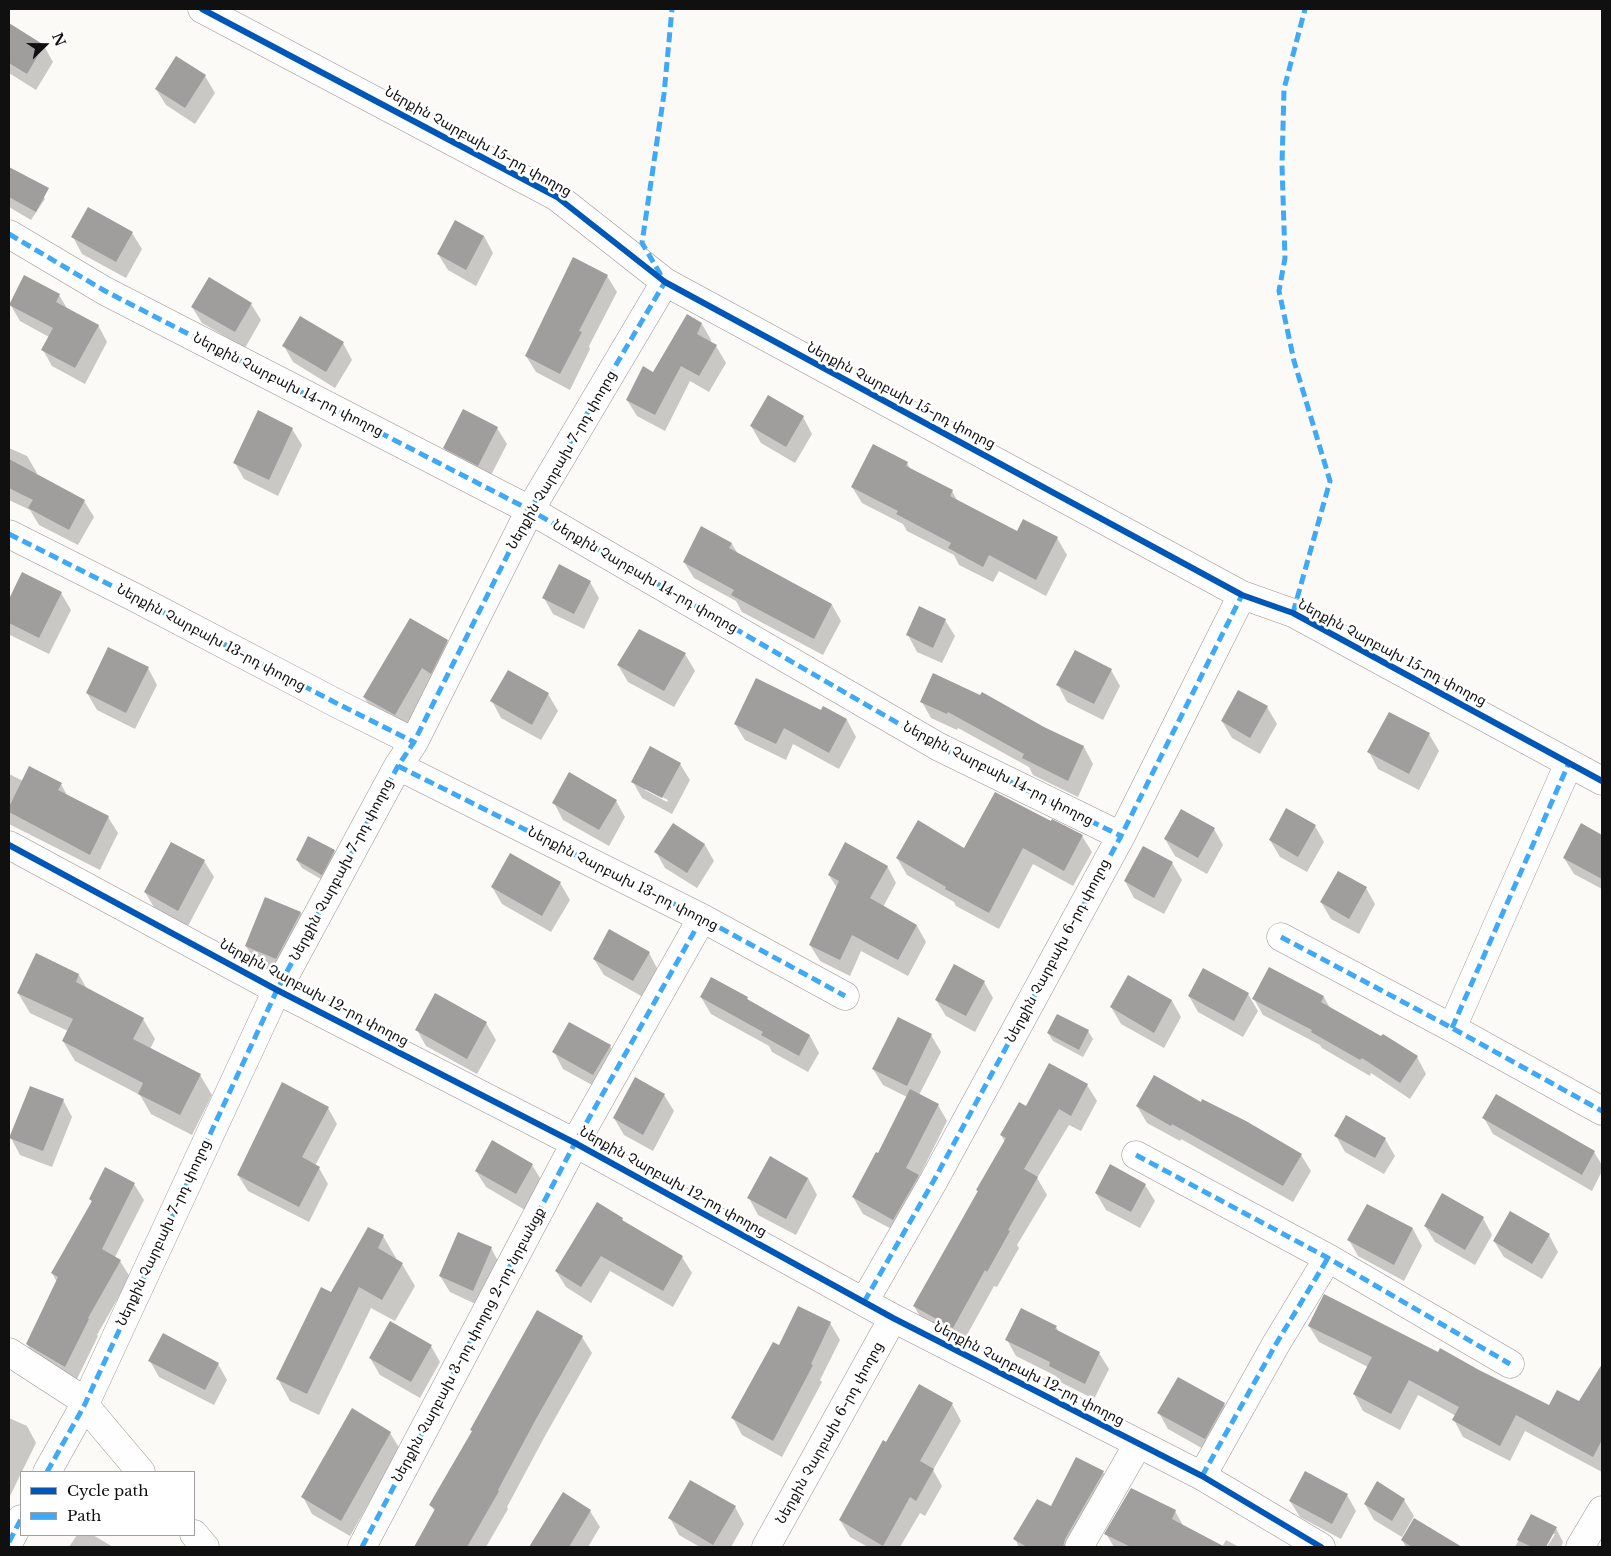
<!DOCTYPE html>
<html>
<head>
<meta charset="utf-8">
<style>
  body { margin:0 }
  #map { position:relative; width:1611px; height:1556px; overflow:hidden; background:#fcfaf7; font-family:"Libre Baskerville",serif }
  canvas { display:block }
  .frame { position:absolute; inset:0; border:10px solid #101010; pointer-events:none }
  .legend { position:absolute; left:20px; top:1471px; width:175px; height:65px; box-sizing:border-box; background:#fff; border:1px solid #9f9f9f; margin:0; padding:6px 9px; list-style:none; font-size:15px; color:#101010 }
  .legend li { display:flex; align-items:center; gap:10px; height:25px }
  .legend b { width:25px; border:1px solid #9f9f9f }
  .north { position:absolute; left:20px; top:20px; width:50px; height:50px; -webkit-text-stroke:4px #fff; paint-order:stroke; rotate:68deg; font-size:14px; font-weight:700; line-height:20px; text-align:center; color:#101010 }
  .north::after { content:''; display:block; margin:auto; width:18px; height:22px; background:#101010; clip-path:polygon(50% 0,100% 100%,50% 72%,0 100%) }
</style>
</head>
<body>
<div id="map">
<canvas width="1611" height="1556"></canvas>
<div class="frame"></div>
<ul class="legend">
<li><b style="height:6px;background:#0057b8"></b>Cycle path</li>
<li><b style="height:6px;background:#3fa9f5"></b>Path</li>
</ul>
<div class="north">N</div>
</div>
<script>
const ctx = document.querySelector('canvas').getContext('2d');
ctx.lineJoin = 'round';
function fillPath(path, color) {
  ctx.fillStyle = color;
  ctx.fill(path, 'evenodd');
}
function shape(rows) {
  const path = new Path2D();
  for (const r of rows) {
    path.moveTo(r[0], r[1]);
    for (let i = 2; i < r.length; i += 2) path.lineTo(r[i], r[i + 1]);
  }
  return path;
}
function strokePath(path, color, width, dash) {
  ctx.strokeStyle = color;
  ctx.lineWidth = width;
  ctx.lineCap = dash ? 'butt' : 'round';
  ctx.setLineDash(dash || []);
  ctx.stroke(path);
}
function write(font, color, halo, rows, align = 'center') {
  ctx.font = font + ' "Libre Baskerville","Noto Sans Armenian",serif';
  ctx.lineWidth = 5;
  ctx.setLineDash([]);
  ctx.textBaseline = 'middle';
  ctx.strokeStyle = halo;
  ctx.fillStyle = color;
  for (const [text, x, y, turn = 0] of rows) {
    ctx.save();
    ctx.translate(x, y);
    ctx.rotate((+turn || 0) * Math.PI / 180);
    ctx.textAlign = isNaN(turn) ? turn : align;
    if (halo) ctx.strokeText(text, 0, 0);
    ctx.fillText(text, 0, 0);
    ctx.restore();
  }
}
fillPath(shape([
  [10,25,44,46,53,62,36,90,9,73],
  [205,76,215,93,195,124,166,105,156,89],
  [12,170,36,182,45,199,31,220,9,207,9,176],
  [132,233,142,249,126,278,82,254,73,237],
  [484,236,493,253,476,286,448,270,438,254],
  [607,276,617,292,589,346,590,349,570,390,536,372,526,356],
  [59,295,68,310,98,325,107,342,85,384,52,366,43,350,49,337,20,321,10,304],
  [251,304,261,320,245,348,202,323,192,307],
  [702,324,711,340,710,343,716,346,726,363,709,392,690,381,665,431,637,416,627,400],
  [343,343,352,360,335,388,293,362,284,346],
  [803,417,812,434,795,463,761,443,751,426],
  [497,428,507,444,488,481,454,464,444,448],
  [292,429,302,445,278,496,244,479,235,463],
  [9,448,27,456,37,473,36,475,84,501,94,517,78,545,39,525,30,510,9,500],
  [907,463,911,470,952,491,958,502,1018,532,1057,538,1067,555,1046,596,999,571,993,582,959,565,954,555,907,531,903,524,862,503,852,487],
  [702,528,732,544,738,554,832,605,841,621,823,655,742,612,736,601,694,578,684,562],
  [23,574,61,593,71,610,49,654,10,635,9,633,9,602],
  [590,582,599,598,584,629,553,614,544,598],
  [945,620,955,636,942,663,917,652,908,635],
  [639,630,685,654,695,671,674,707,628,682,618,665],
  [447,641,456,657,405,731,374,713,364,697],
  [148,668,157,685,135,729,97,710,87,693],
  [1111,670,1120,686,1103,720,1067,702,1058,685],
  [509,671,548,694,558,711,541,740,501,718,492,701],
  [922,702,1043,728,1084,747,1093,764,1078,797,1033,775,1029,767,958,728,957,730,931,718],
  [1267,707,1277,724,1260,754,1232,738,1222,721],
  [824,708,847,720,856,737,839,769,793,744,786,760,745,740,735,724,822,711],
  [1429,734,1439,751,1419,790,1378,769,1369,752],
  [680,764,690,780,672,814,642,798,633,782],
  [645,788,668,800,667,802,645,790],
  [9,774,23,781,61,784,68,797,108,817,118,833,100,870,9,824],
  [616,801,625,817,609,846,563,820,554,803],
  [1051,823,1082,836,1092,852,1073,886,1033,864,999,929,956,906,954,902,907,875,897,858,965,850],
  [673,825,705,845,714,861,697,888,665,868,656,852],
  [1581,825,1602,836,1602,889,1574,874,1564,858],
  [1315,826,1324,842,1307,872,1280,857,1270,840],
  [1214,829,1223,845,1207,874,1175,856,1165,839],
  [1143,847,1172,863,1182,880,1164,914,1134,898,1125,881],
  [334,851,338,859,326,882,302,868,297,860],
  [204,861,214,877,188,926,155,909,145,892],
  [887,866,896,883,883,907,917,926,926,942,908,976,861,951,850,976,820,961,810,945,837,888,829,875],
  [560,883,570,900,551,932,502,904,492,887],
  [1366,888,1375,904,1359,934,1331,919,1321,902],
  [266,899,301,913,310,929,285,975,256,963,246,946],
  [649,953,658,970,643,997,604,975,594,959],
  [79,975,87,989,143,1019,155,1039,150,1049,200,1075,212,1095,192,1135,151,1114,140,1095,75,1061,63,1041,68,1031,30,1013,18,993],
  [1128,977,1172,1001,1181,1017,1164,1048,1121,1024,1111,1007],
  [984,982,993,998,975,1032,946,1016,936,1000],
  [1248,994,1258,1011,1243,1037,1198,1012,1189,996],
  [701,997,747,998,750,1003,810,1036,819,1053,808,1072,772,1052,769,1046,711,1014],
  [1324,997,1330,1008,1417,1057,1426,1074,1410,1099,1371,1073,1370,1076,1322,1048,1320,1045,1263,1015,1254,999],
  [486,1023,496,1040,477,1074,426,1046,417,1030],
  [1088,1031,1093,1039,1083,1057,1053,1041,1048,1033],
  [931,1035,941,1052,919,1095,938,1105,947,1121,919,1177,928,1192,903,1235,863,1214,853,1197,878,1154,907,1097,883,1085,873,1069],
  [610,1046,619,1062,603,1091,563,1069,554,1052],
  [1087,1085,1097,1101,1081,1131,1069,1125,1037,1178,1047,1195,1017,1245,1019,1248,997,1287,994,1286,962,1344,924,1323,914,1306,1005,1142,1001,1135],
  [664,1095,674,1111,653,1151,624,1135,614,1118],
  [63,1100,72,1117,52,1167,20,1155,11,1138],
  [1201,1104,1301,1155,1311,1171,1293,1202,1181,1139,1180,1141,1147,1123,1137,1106],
  [328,1108,337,1124,315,1166,319,1168,328,1184,309,1222,248,1191,238,1175],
  [1484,1118,1594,1152,1602,1165,1602,1171,1592,1191,1493,1134],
  [1336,1136,1385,1139,1395,1156,1384,1174,1345,1152],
  [532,1165,542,1181,525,1210,486,1187,476,1171],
  [808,1178,817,1195,796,1235,758,1215,749,1198],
  [134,1184,144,1200,115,1257,120,1261,130,1277,97,1335,98,1336,75,1383,37,1361,27,1344,57,1282,52,1273,92,1202,90,1199],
  [1145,1185,1155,1201,1140,1228,1106,1210,1096,1193],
  [1367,1205,1413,1229,1422,1246,1404,1281,1358,1256,1349,1240],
  [1483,1218,1492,1235,1475,1265,1435,1242,1425,1226],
  [622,1219,625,1224,682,1257,692,1273,673,1307,610,1271,591,1303,566,1287,556,1271],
  [1549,1235,1558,1252,1542,1279,1504,1257,1494,1241],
  [383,1236,396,1258,395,1259,402,1264,415,1286,395,1321,371,1308,319,1415,290,1401,278,1379,332,1294],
  [491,1248,500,1265,482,1307,450,1292,440,1276],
  [830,1323,840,1340,820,1380,822,1382,782,1457,742,1435,733,1418],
  [1309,1326,1439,1353,1478,1371,1549,1407,1579,1403,1602,1366,1602,1472,1525,1431,1510,1461,1463,1437,1454,1420,1456,1416,1418,1395,1400,1430,1363,1411,1354,1394,1368,1367,1319,1342],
  [1056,1327,1059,1332,1099,1353,1109,1369,1094,1399,1060,1382,1056,1376,1016,1356,1007,1340],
  [582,1337,592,1353,545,1436,507,1507,508,1509,486,1547,416,1547,435,1512,431,1505],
  [431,1346,440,1362,420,1398,380,1375,370,1358],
  [150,1361,218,1364,227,1380,214,1405,159,1377],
  [952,1404,961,1421,933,1470,942,1486,925,1516,920,1513,900,1547,868,1547,850,1537,840,1520,886,1443],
  [1224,1404,1233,1421,1214,1455,1168,1429,1159,1413],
  [9,1418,27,1426,36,1443,9,1498],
  [390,1433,400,1449,350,1536,312,1514,303,1497],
  [1077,1459,1103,1472,1113,1489,1079,1547,1019,1547,1015,1539,1051,1508],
  [563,1494,590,1511,600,1527,588,1547,531,1547],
  [1347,1495,1356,1511,1341,1539,1300,1517,1290,1501],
  [1404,1500,1414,1516,1402,1537,1374,1520,1365,1504],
  [735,1507,744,1524,731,1547,700,1547,679,1535,670,1518],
  [1175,1511,1184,1527,1222,1547,1226,1540,1239,1547,1114,1547,1106,1534],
  [1532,1515,1556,1528,1563,1542,1561,1547,1547,1547,1555,1534,1552,1534,1544,1547,1515,1547],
  [77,1535,93,1535,113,1547,69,1547],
  [1402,1540,1446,1544,1444,1547,1406,1547]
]), '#0003');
fillPath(shape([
  [9,23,44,45,27,74,9,63],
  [176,56,206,75,185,108,155,89],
  [9,167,49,188,36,212,9,197],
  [88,207,133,232,116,262,71,237],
  [455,220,484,236,466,270,437,254],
  [573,257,608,275,579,331,582,332,560,374,525,356],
  [24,275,60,294,56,302,99,325,75,368,41,350,53,328,9,305],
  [209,277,252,303,235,332,191,307],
  [687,314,702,323,697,334,717,345,699,376,681,366,655,415,626,400,643,366,653,372],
  [300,316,344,342,326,372,282,346],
  [768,395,804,416,786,447,750,426],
  [463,409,498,427,478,466,443,448],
  [258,410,293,428,269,480,233,463],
  [873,444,908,462,906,466,953,490,950,496,1017,531,1023,519,1058,537,1036,580,989,555,983,567,948,548,951,543,896,514,898,511,851,487],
  [9,459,85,500,69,530,28,508,33,500,9,488],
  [701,526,732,543,729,548,832,604,814,639,731,595,734,590,683,562],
  [559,564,591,581,574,614,542,598],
  [22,572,62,592,39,638,9,623,9,599],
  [919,606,946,619,933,648,906,635],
  [410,618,448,640,431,674,422,668,395,715,363,697],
  [639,629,686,653,664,691,617,665],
  [108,647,149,667,126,713,86,693],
  [1075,650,1112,669,1094,704,1056,685],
  [508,670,549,693,532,725,490,701],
  [933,673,980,695,982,692,1044,727,1084,746,1068,781,1022,758,1024,754,948,712,947,714,920,702],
  [756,678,821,710,823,706,847,719,829,753,784,728,776,744,734,724],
  [1238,690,1268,706,1250,738,1221,721],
  [1389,712,1430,733,1409,774,1367,752],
  [650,746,681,763,662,798,631,782],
  [29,766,62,783,58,790,109,816,90,855,9,812,9,807],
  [569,772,617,800,599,830,552,803],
  [995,792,1051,821,1052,819,1083,835,1064,871,1023,848,989,913,945,889,946,887,896,858,918,820,964,848],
  [1286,808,1316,825,1298,857,1269,840],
  [1181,809,1215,828,1198,858,1164,839],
  [673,823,705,844,687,873,654,852],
  [1581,823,1602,835,1602,879,1563,858],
  [308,836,335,850,322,875,296,860],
  [171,842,205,860,178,911,144,892],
  [845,842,888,866,870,898,917,925,898,960,852,935,840,960,809,945,839,881,828,875],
  [1143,846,1173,862,1154,898,1124,881],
  [510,853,561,882,542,916,491,887],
  [1338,871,1367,887,1349,919,1320,902],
  [265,897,301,912,276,959,245,946],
  [609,929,650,952,633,981,593,959],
  [36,953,79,974,76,982,144,1018,133,1039,201,1074,180,1115,138,1094,143,1083,62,1041,73,1019,17,993],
  [954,964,985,981,966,1016,935,1000],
  [1269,967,1324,996,1321,1002,1381,1036,1383,1034,1418,1056,1400,1083,1362,1058,1360,1060,1311,1032,1312,1030,1252,999],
  [1203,968,1249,993,1234,1021,1188,996],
  [1128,975,1172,1000,1154,1033,1110,1007],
  [711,977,748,997,747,999,810,1035,799,1056,761,1035,763,1032,700,997],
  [435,993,487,1022,467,1059,415,1030],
  [1057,1014,1089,1030,1079,1050,1047,1033],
  [898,1017,932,1034,907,1086,872,1069],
  [569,1022,611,1045,593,1075,552,1052],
  [1049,1063,1088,1084,1071,1116,1059,1109,1024,1169,1038,1177,1008,1230,1010,1231,987,1272,985,1270,953,1328,913,1306,978,1191,976,1190,1006,1138,1000,1135,1019,1102,1026,1106],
  [1154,1075,1201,1102,1202,1099,1246,1121,1302,1154,1283,1186,1172,1124,1171,1126,1136,1106],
  [635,1077,665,1094,643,1135,613,1118],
  [282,1082,329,1107,302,1157,320,1167,299,1207,237,1175],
  [30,1086,64,1099,43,1151,9,1138],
  [910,1089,939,1104,906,1168,919,1175,893,1220,852,1197,876,1152,878,1153],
  [1496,1094,1595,1151,1582,1175,1482,1118],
  [1346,1115,1386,1138,1375,1158,1334,1136],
  [492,1140,533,1164,516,1194,475,1171],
  [770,1156,808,1178,786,1219,747,1198],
  [1110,1164,1146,1184,1131,1212,1095,1193],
  [105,1167,135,1183,102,1249,121,1260,88,1318,89,1319,65,1367,26,1344,58,1277,51,1273,92,1201,89,1199],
  [1442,1193,1484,1217,1465,1250,1424,1226],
  [597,1202,623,1218,622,1220,683,1256,663,1291,601,1256,581,1287,555,1271],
  [1367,1204,1413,1228,1394,1265,1347,1240],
  [1510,1211,1550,1234,1532,1264,1493,1241],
  [368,1227,384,1235,378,1248,403,1263,382,1300,359,1287,307,1394,276,1379,321,1287,331,1292],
  [458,1232,492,1247,473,1291,439,1276],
  [1324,1294,1438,1352,1440,1348,1479,1370,1549,1405,1557,1390,1579,1401,1602,1364,1602,1440,1593,1457,1516,1415,1500,1446,1452,1420,1459,1407,1409,1380,1391,1414,1353,1394,1372,1357,1308,1326],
  [798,1306,831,1322,811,1364,813,1365,773,1441,731,1418,773,1342,779,1345],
  [1021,1308,1057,1326,1055,1329,1100,1352,1085,1384,1049,1366,1050,1362,1005,1340],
  [537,1310,583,1336,536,1419,498,1490,499,1491,467,1547,414,1547,435,1509,429,1505,472,1431,470,1430,490,1394],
  [390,1321,432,1345,411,1382,369,1358],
  [163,1333,219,1363,205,1390,148,1361],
  [1178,1377,1225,1403,1205,1439,1157,1413],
  [919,1384,953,1403,920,1461,934,1469,916,1501,910,1497,883,1546,839,1520,883,1440,886,1442],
  [352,1408,391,1432,341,1521,301,1497],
  [1076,1457,1104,1471,1065,1539,1063,1547,1027,1547,1013,1539,1037,1499,1051,1506],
  [1305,1471,1348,1494,1332,1524,1289,1501],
  [690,1480,736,1506,713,1545,668,1518],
  [1377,1481,1405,1499,1392,1521,1364,1504],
  [1131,1488,1176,1510,1172,1519,1225,1547,1131,1547,1104,1534],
  [563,1492,591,1510,569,1547,529,1547],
  [1531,1514,1557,1527,1546,1547,1532,1547,1517,1540],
  [1414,1518,1462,1547,1412,1547,1401,1540]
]), '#a09e9c');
const minor = shape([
  [202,9,557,197,665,282,1242,595,1293,613,1602,781],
  [9,234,105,291,530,510,939,747,1121,836],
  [9,534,134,597,338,704,414,742],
  [398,766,702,918,845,996],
  [9,845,277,990,575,1143,893,1318,1202,1476,1321,1547],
  [1281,937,1452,1028,1602,1111],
  [1452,1028,1569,763],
  [1136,1155,1328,1258,1510,1364],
  [864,1302,933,1182,1121,836,1242,595],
  [9,1352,77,1396,141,1472],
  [47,1472,84,1406,277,990,398,766,414,742,530,510,665,282],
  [1202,1476,1276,1344,1328,1258],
  [194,1534,205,1547],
  [9,1542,21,1519],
  [362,1547,575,1143,702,918],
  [766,1547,893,1318],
  [1079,1547,1138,1444],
  [1580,1547,1602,1510]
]);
strokePath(minor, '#969594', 29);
strokePath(minor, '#fffefe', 28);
strokePath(shape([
  [9,234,105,291,530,510,939,747,1121,836],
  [9,534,134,597,338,704,414,742],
  [1293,613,1330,481,1294,361,1279,291,1285,258,1282,165,1284,89,1305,9],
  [398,766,702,918,845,996],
  [1281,937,1452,1028,1602,1111],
  [1452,1028,1569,763],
  [1136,1155,1328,1258,1510,1364],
  [864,1302,933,1182,1121,836,1242,595],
  [47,1472,84,1406,277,990,398,766,414,742,530,510,665,282,642,243,664,94,672,9],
  [1202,1476,1276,1344,1328,1258],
  [9,1542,21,1519],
  [362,1547,575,1143,702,918]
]), '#3fa9f5', 5, [10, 5]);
strokePath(shape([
  [202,9,557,197,665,282,1242,595,1293,613,1602,781],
  [9,845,277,990,575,1143,893,1318,1202,1476,1321,1547]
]), '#0057b8', 6);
write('14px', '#101010', '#fff', [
  ["Ներքին Չարբախ 15-րդ փողոց",478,142,29],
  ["Ներքին Չարբախ 14-րդ փողոց",288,385,27],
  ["Ներքին Չարբախ 15-րդ փողոց",901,396,28],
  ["Ներքին Չարբախ 7-րդ փողոց",562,460,-60],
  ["Ներքին Չարբախ 14-րդ փողոց",645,577,30],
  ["Ներքին Չարբախ 13-րդ փողոց",211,638,28],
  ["Ներքին Չարբախ 15-րդ փողոց",1392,653,28],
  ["Ներքին Չարբախ 14-րդ փողոց",998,774,27],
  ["Ներքին Չարբախ 7-րդ փողոց",342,870,-62],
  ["Ներքին Չարբախ 13-րդ փողոց",623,879,27],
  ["Ներքին Չարբախ 6-րդ փողոց",1058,951,-62],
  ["Ներքին Չարբախ 12-րդ փողոց",314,993,28],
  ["Ներքին Չարբախ 12-րդ փողոց",673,1182,29],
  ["Ներքին Չարբախ 7-րդ փողոց",164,1233,-65],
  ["Ներքին Չարբախ 3-րդ փողոց 2-րդ նրբանցք",469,1345,-62],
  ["Ներքին Չարբախ 12-րդ փողոց",1029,1374,27],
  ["Ներքին Չարբախ 6-րդ փողոց",830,1433,-61]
]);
</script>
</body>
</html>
